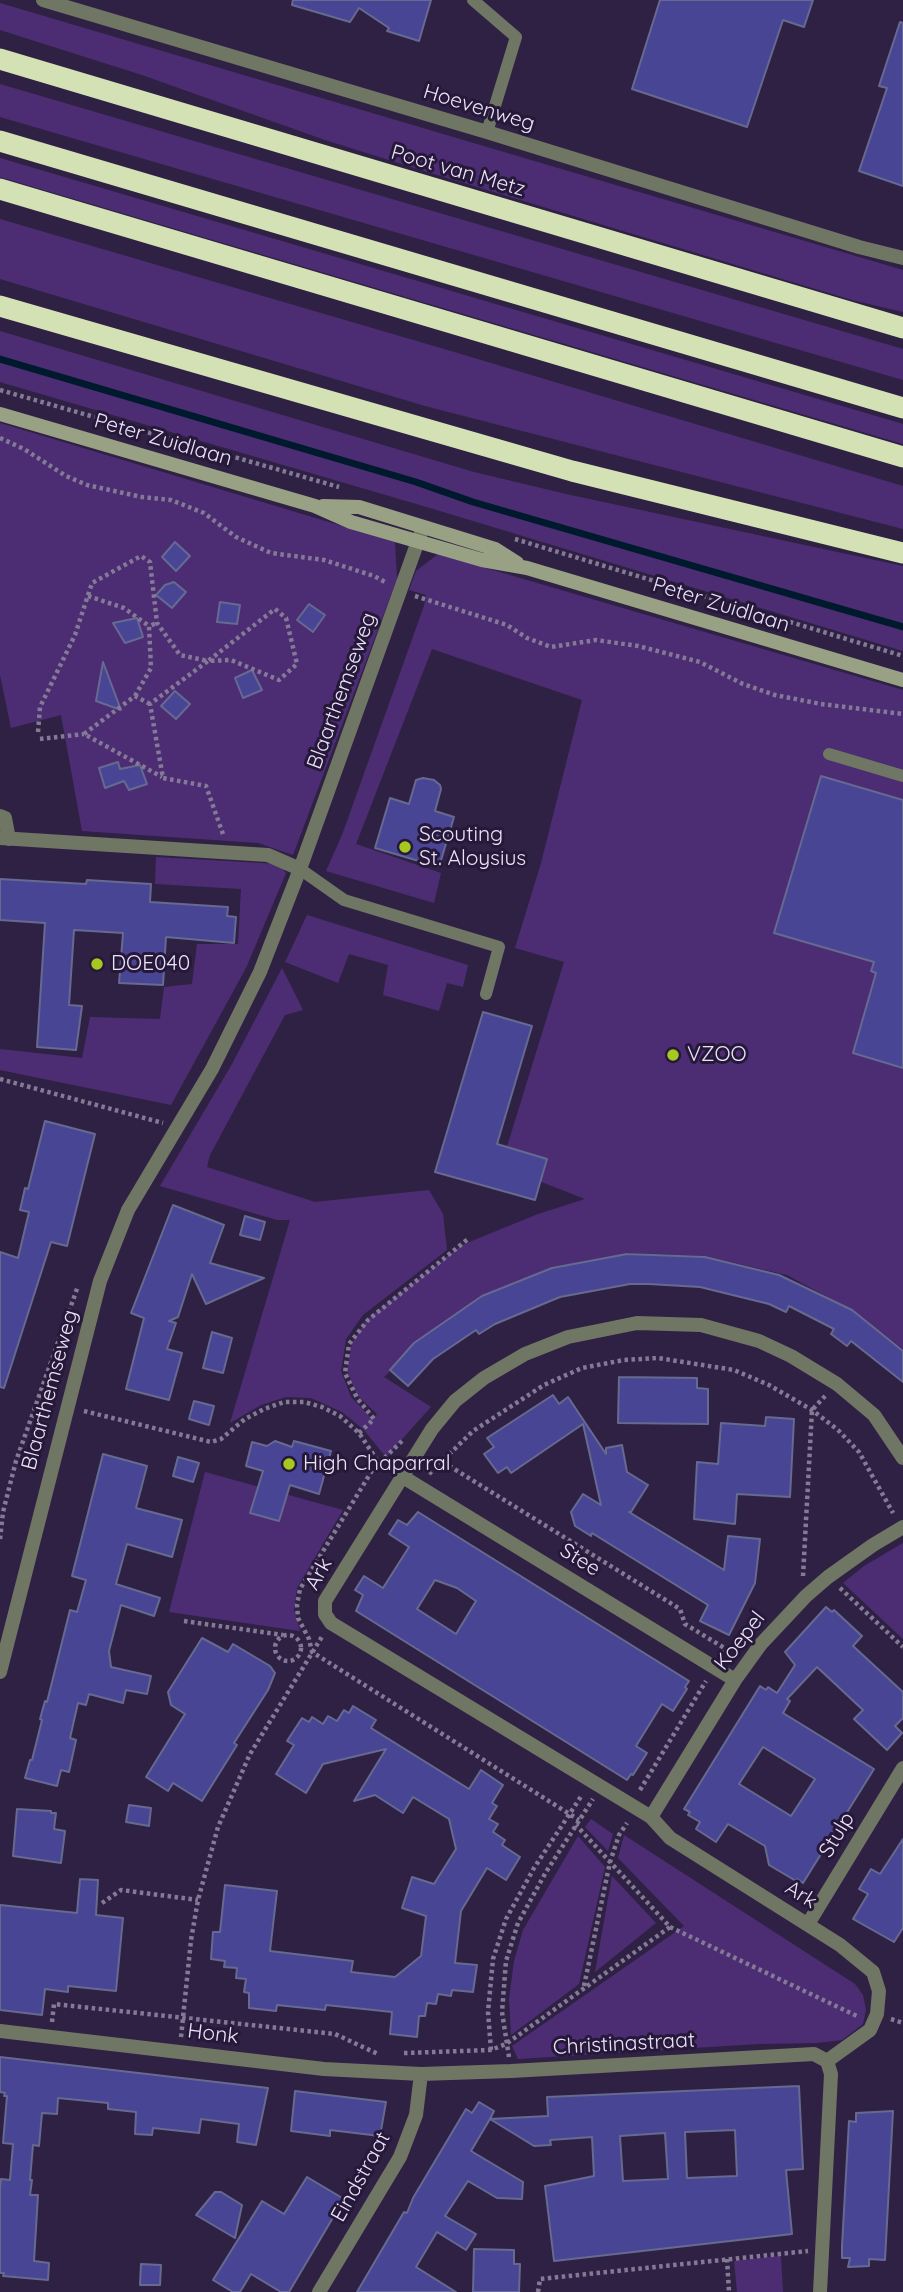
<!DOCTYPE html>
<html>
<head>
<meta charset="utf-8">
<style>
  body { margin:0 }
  canvas { display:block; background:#2f2143 }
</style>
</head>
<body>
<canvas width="903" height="2292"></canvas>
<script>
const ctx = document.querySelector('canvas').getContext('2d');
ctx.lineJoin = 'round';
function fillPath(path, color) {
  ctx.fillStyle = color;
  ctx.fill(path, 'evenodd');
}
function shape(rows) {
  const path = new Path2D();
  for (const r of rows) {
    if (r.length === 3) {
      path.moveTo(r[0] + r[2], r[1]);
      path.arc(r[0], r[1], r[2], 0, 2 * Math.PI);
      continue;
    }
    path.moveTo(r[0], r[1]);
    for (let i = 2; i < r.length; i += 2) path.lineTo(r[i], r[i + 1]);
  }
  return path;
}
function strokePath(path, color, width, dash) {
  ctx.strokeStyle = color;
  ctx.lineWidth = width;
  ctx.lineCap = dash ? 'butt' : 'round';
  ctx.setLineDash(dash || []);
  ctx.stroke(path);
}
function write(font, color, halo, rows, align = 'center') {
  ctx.font = font + ' Quicksand,sans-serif';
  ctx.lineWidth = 6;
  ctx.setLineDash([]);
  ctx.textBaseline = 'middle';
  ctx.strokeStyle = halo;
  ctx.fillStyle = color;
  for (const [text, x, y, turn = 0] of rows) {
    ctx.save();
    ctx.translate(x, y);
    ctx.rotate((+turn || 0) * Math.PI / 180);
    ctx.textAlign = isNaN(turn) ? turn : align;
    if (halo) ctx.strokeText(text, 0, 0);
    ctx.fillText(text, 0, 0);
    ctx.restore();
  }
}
fillPath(shape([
  [0,3,903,270,903,312,852,300,424,171,325,140,142,75,0,30],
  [0,84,903,349,903,380,0,117],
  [0,158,903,424,903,444,0,177],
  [0,219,444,349,903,486,903,529,425,406,0,279],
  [0,331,474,472,566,494,903,566,903,651,430,508,0,382],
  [0,423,395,542,397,579,293,855,258,843,82,831,61,715,11,728,0,675],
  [438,554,903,690,903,1349,853,1311,787,1275,705,1256,630,1253,553,1267,482,1296,428,1334,384,1377,431,1407,386,1457,363,1429,342,1412,311,1398,286,1397,261,1405,230,1423,290,1220,277,1220,160,1186,232,1064,282,968,303,1010,285,1015,210,1155,207,1167,315,1202,429,1190,443,1214,447,1250,363,1315,346,1339,341,1371,351,1397,372,1419,377,1414,357,1395,347,1370,352,1343,366,1320,462,1245,538,1214,585,1199,501,1166,564,962,515,948,541,863,582,700,432,649,356,844,441,873,434,903,326,871,342,835,424,606,426,595,409,590,416,571],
  [156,857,279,864,286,873,246,968,171,1105,0,1070,0,1049,82,1058,90,1017,160,1019,164,987,192,984,197,944,238,944,241,889,155,884],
  [307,915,468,965,463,987,447,983,439,1011,383,995,388,965,349,954,338,983,285,962],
  [205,1472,343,1510,297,1588,294,1610,300,1631,169,1612],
  [903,1543,903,1639,843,1583,864,1566],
  [591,1819,613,1834,608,1851,585,1827],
  [624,1835,855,1984,863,1995,866,2010,863,2024,842,2040,817,2043,758,2044,518,2059,512,2046,684,1926,618,1858],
  [578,1836,605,1867,579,1984,511,2035,509,1999,514,1961,523,1930],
  [612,1876,656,1923,595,1972],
  [781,2256,783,2292,737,2292,734,2261]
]), '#4c2d73');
strokePath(shape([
  [0,359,416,482,473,502,903,627]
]), '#001a2d', 7);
const building = shape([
  [293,0,431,0,419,41,387,31,389,28,359,8,350,22,292,5,293,0],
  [660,0,813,0,804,27,783,20,747,127,632,89,660,0],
  [900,22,903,23,903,186,859,171,887,88,879,86,900,22],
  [175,542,190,556,176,571,162,557,175,542],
  [174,582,186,592,172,608,156,595,165,585,174,582],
  [220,602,240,605,237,624,217,622,220,602],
  [309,604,325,615,313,632,297,620,309,604],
  [137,618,143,637,125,643,113,623,137,618],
  [103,662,121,710,96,701,103,662],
  [252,670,262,690,243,698,235,678,252,670],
  [175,691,190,704,176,719,161,706,175,691],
  [118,762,120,769,140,765,147,784,129,790,124,781,105,788,99,768,118,762],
  [821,776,903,800,903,1068,853,1053,876,973,871,971,874,962,774,933,821,776],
  [423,778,434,780,440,785,441,789,435,811,454,817,439,867,375,848,390,798,409,804,416,780,423,778],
  [0,879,86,884,87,880,151,884,150,902,228,907,227,916,236,917,234,943,166,937,163,985,119,983,123,933,74,930,69,1005,82,1006,76,1050,37,1047,45,923,0,920,0,879],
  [483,1012,532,1026,497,1144,547,1159,535,1200,435,1172,483,1012],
  [45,1121,95,1134,67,1246,51,1242,4,1388,0,1387,0,1252,18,1258,29,1212,20,1210,25,1188,28,1189,45,1121],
  [173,1205,224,1225,210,1263,264,1278,206,1304,192,1274,178,1317,169,1321,176,1323,167,1349,182,1353,169,1400,126,1389,144,1318,131,1313,173,1205],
  [245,1216,265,1222,260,1240,240,1235,245,1216],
  [627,1254,705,1257,779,1275,852,1310,903,1351,903,1382,851,1341,847,1346,831,1334,834,1329,789,1306,786,1312,769,1304,700,1287,649,1284,630,1284,560,1297,495,1324,479,1334,476,1330,433,1359,408,1386,390,1370,414,1343,482,1296,552,1268,627,1254],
  [212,1332,232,1338,223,1373,203,1368,212,1332],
  [619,1377,697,1378,697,1388,708,1389,708,1424,618,1423,619,1377],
  [553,1395,559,1404,568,1397,606,1454,606,1448,622,1445,627,1472,648,1485,631,1512,629,1512,724,1570,728,1536,760,1539,755,1583,729,1635,700,1621,708,1605,592,1533,591,1536,575,1526,571,1512,583,1494,601,1505,583,1424,511,1473,507,1467,498,1473,484,1454,494,1447,487,1438,553,1395],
  [194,1401,214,1406,209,1425,189,1419,194,1401],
  [766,1417,794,1419,790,1497,737,1494,735,1524,694,1519,697,1462,718,1464,721,1423,765,1426,766,1417],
  [275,1441,292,1447,294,1441,331,1451,319,1494,290,1485,279,1521,250,1513,263,1471,246,1466,252,1442,267,1446,275,1441],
  [103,1454,147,1466,136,1508,182,1520,172,1557,127,1544,116,1584,160,1598,154,1616,121,1605,109,1651,111,1667,151,1676,147,1694,126,1690,123,1703,89,1694,86,1705,78,1703,70,1738,76,1740,69,1772,61,1770,57,1786,25,1778,30,1760,32,1760,42,1720,40,1719,45,1701,47,1702,70,1610,77,1612,86,1580,72,1576,103,1454],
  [178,1457,199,1463,193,1482,173,1476,178,1457],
  [418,1512,689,1681,685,1687,687,1689,673,1711,662,1704,636,1746,647,1753,633,1775,631,1774,627,1780,356,1611,363,1595,355,1590,364,1576,383,1588,409,1547,389,1534,398,1520,407,1525,418,1512],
  [435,1580,457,1588,476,1601,456,1634,417,1609,435,1580],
  [826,1607,832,1612,834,1610,862,1636,853,1646,903,1692,903,1718,895,1726,902,1733,887,1750,854,1719,863,1710,817,1667,787,1699,790,1701,783,1713,874,1769,803,1883,797,1879,796,1881,769,1865,765,1846,728,1824,716,1842,696,1829,700,1822,688,1815,690,1812,684,1809,760,1686,766,1690,768,1687,777,1693,795,1665,785,1652,826,1607],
  [763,1747,815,1779,791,1816,739,1784,763,1747],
  [202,1638,228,1652,233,1644,270,1666,275,1673,268,1690,234,1743,237,1745,202,1801,173,1783,168,1791,146,1777,185,1714,171,1705,168,1692,202,1638],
  [353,1706,376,1720,371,1728,469,1789,481,1770,503,1785,492,1803,497,1806,489,1819,498,1824,493,1832,505,1840,502,1845,520,1857,506,1880,487,1868,461,1911,455,1963,477,1965,473,1992,452,1990,451,1996,438,1994,436,2004,427,2003,425,2016,419,2016,417,2037,390,2034,392,2012,326,2005,325,2010,277,2005,276,2011,249,2008,249,1993,244,1992,246,1979,236,1978,237,1968,224,1967,225,1961,211,1959,213,1932,220,1932,225,1885,277,1891,270,1951,353,1961,351,1972,395,1977,421,1956,426,1916,402,1908,412,1877,434,1884,456,1849,449,1819,413,1797,403,1813,375,1795,354,1801,386,1749,323,1764,306,1793,276,1774,294,1745,287,1741,302,1718,309,1722,312,1717,323,1724,328,1716,337,1721,344,1710,349,1713,353,1706],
  [129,1805,151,1808,149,1826,126,1822,129,1805],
  [17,1809,51,1811,51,1813,56,1813,54,1829,65,1831,61,1863,13,1856,17,1809],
  [903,1839,903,1928,894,1942,853,1919,868,1894,859,1889,871,1869,880,1874,903,1839],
  [80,1879,98,1880,96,1915,123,1918,116,1991,68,1986,68,1992,45,1989,42,2015,0,2010,0,1905,77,1913,80,1879],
  [0,2057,268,2088,256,2145,237,2142,239,2124,201,2119,199,2133,153,2128,152,2135,135,2134,136,2112,108,2109,108,2103,58,2098,57,2114,42,2113,39,2146,33,2145,30,2180,32,2180,30,2195,38,2195,34,2261,49,2263,48,2280,3,2276,4,2273,0,2273,0,2189,1,2179,10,2180,13,2144,3,2143,7,2096,4,2096,5,2093,0,2092,0,2057],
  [799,2086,803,2169,786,2170,792,2234,554,2261,545,2186,594,2176,592,2137,550,2140,551,2145,534,2146,490,2119,471,2151,523,2182,522,2199,497,2198,468,2181,445,2216,476,2234,466,2250,437,2232,416,2267,456,2292,357,2292,404,2212,407,2213,413,2198,466,2109,472,2113,479,2102,494,2111,490,2119,548,2116,547,2097,799,2086],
  [735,2130,737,2176,687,2178,685,2132,735,2130],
  [665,2133,668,2179,623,2181,620,2136,665,2133],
  [295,2091,386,2102,380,2136,330,2130,330,2136,291,2131,295,2091],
  [893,2111,885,2260,869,2259,869,2266,848,2267,850,2258,842,2258,842,2246,849,2121,856,2122,856,2113,893,2111],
  [307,2177,344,2199,289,2292,281,2292,251,2274,240,2292,233,2292,213,2280,262,2201,284,2214,307,2177],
  [215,2192,221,2192,242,2205,235,2238,196,2215,215,2192],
  [474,2249,514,2250,514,2264,520,2264,519,2292,473,2292,474,2249],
  [141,2264,161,2265,160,2285,140,2285,141,2264]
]);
fillPath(building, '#484694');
strokePath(building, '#666990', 2);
strokePath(shape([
  [0,390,339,487],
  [0,438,24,449,66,476,87,485,142,497,171,500,204,513,236,537,271,553,324,560,374,576,385,582],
  [515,539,903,656],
  [88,596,124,608,149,626],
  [415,596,507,625,527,638,551,647,596,640,638,646,700,662,743,684,775,695,821,704,903,714],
  [135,696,151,668,149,626,157,623],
  [150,704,135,696,84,734,162,777],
  [38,732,40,707,75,635,92,583,141,556,150,562,157,623,180,655,208,661,275,609,286,618,297,664,279,680,231,660,208,661,150,704,163,778,206,786,224,837],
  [40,739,84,734],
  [0,1079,163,1123],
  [84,1411,211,1442,221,1439,245,1419,264,1409,284,1402,304,1402,322,1407,340,1416,359,1433,379,1463,390,1469],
  [359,1433,374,1419,357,1398,345,1373,349,1344,368,1320,468,1239],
  [402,1441,373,1469,300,1589,297,1605,298,1618,309,1639,312,1652,579,1820],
  [443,1462,680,1609,685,1624,726,1649],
  [429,1474,473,1431,544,1385,582,1368,624,1360,658,1358,734,1370,769,1385,812,1410,838,1430,859,1452,893,1513],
  [0,1539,3,1512,16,1461,78,1286],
  [803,1576,812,1410,826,1395],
  [840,1588,903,1647],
  [184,1621,283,1635],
  [288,1648,13],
  [724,1653,742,1639],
  [640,1790,706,1681],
  [102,1903,121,1890,198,1900],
  [670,1927,859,2017],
  [584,1986,610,1862,619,1835,627,1823],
  [891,2019,903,2023],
  [52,2022,54,2004,335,2034,378,2054],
  [181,2037,191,1940,198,1900,218,1827,250,1754,323,1635],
  [491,2050,488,2012,493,1959,506,1919,534,1868,582,1795],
  [404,2053,491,2050,506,2044,670,1927,576,1825],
  [509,2057,502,2012,506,1961,518,1923,546,1872,593,1799],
  [727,2259,729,2292],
  [538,2292,540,2279,808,2251]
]), '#857a96', 4.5, [3.5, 3.5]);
strokePath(shape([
  [473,0,516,37,487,132],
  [829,754,903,776],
  [300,869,344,900,499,947,486,994]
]), '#707664', 12);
strokePath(shape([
  [43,0,487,132,859,247,903,258],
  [0,816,5,818,9,839],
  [0,838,268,855,300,869],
  [403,1477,735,1680],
  [0,1672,100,1281,128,1210,212,1069,260,972,300,869,422,530],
  [651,1817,735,1680,761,1644,806,1596,828,1577,873,1545,903,1527],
  [808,1924,903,1768],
  [0,2031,324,2069,421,2074,511,2071,814,2054,827,2061,831,2074,820,2292],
  [827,2061,870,2030,877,2014,879,1991,873,1972,840,1945,670,1838,651,1817,331,1623,325,1614,325,1601,432,1429,455,1401,484,1378,525,1354,568,1337,637,1323,701,1325,759,1341,791,1356,837,1384,874,1415,903,1458],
  [319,2292,400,2157,416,2115,421,2074]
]), '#707664', 14);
strokePath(shape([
  [0,414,315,506,351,522,482,560,527,568,903,680],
  [323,506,359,507,495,549,517,563]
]), '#98a184', 14);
strokePath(shape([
  [0,59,903,328],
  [0,141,903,408],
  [0,189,903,457],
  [0,306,572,471,903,553]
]), '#d3e1b4', 21);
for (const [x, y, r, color] of [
  [405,847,7,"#a6c820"],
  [97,964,7,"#a6c820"],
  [673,1055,7,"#a6c820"],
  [289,1464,7,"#a6c820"]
]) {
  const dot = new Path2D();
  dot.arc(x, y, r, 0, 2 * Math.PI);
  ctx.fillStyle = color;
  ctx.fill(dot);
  strokePath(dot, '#251838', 2.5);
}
write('21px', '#eae2f8', '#251838', [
  ["Hoevenweg",479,108,17],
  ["Poot van Metz",458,171,16],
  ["Peter Zuidlaan",163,440,16],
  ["Peter Zuidlaan",721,605,17],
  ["Blaarthemseweg",342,691,-70],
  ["Blaarthemseweg",50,1390,-75],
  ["Stee",580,1560,32],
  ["Ark",319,1574,-61],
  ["Koepel",740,1641,-52],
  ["Stulp",837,1835,-59],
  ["Ark",801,1895,32],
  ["Honk",213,2034,7],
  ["Christinastraat",624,2044,-3],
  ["Eindstraat",361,2177,-61]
]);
write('21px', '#eae2f8', '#251838', [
  ["Scouting",419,835],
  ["St. Aloysius",419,859],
  ["DOE040",111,964],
  ["VZOO",687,1055],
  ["High Chaparral",303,1464]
], 'left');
</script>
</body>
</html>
